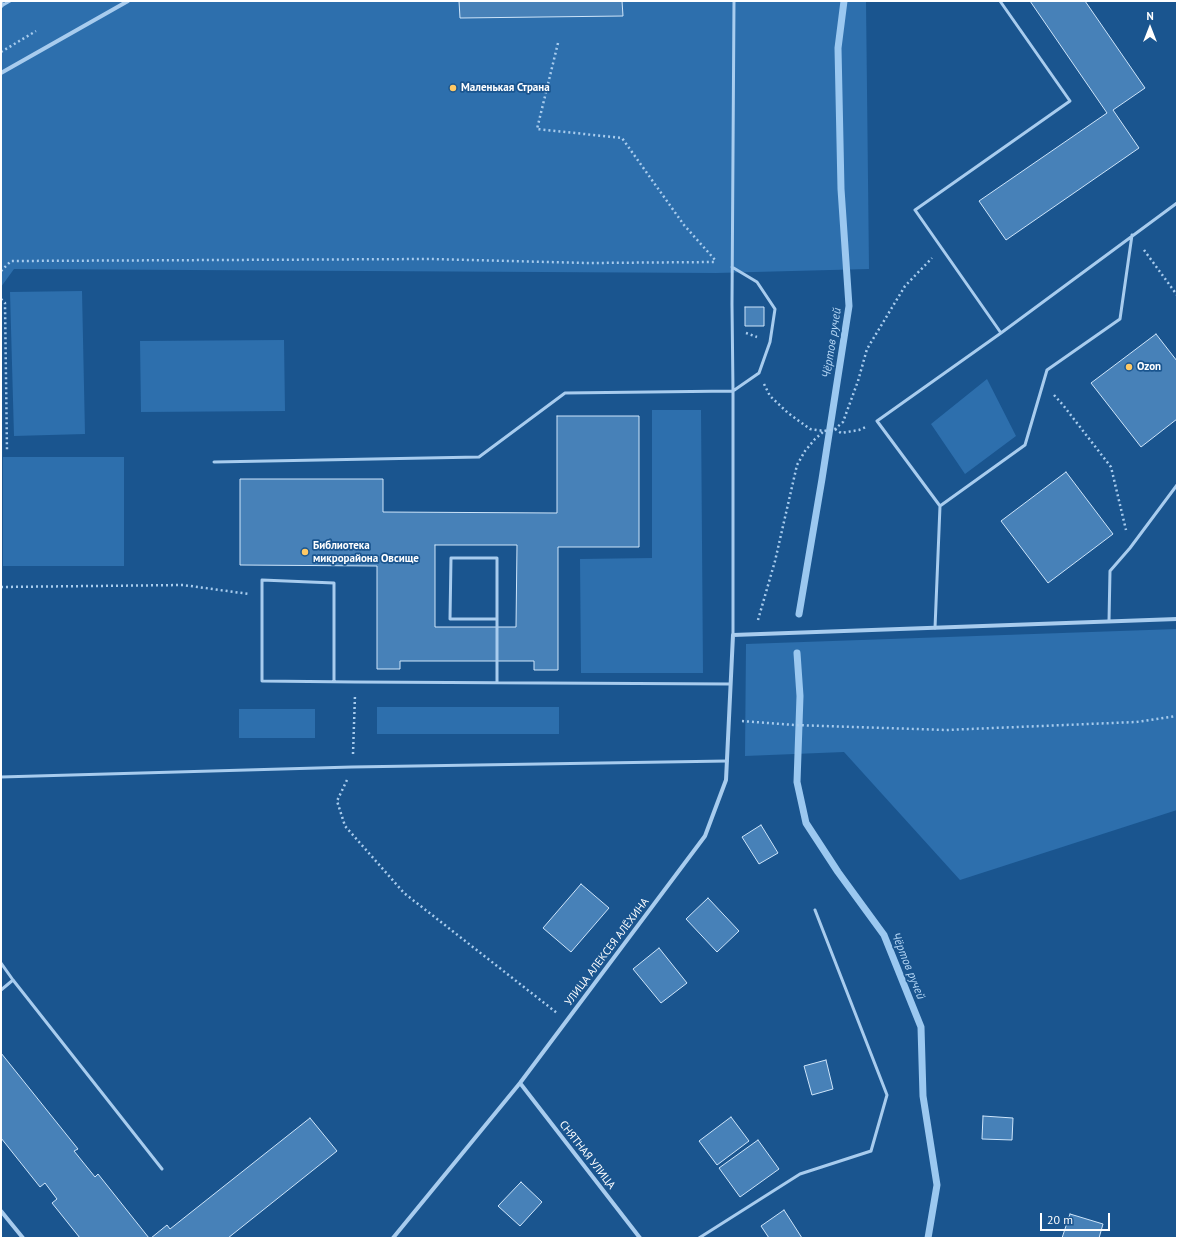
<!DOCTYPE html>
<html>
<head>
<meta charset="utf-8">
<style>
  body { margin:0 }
  #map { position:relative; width:1178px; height:1239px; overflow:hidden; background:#1a558f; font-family:"PT Sans",sans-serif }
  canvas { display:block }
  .frame { position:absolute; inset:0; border:2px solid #fff; pointer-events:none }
  .north { position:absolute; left:1130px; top:8px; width:40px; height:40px; -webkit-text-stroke:3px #1a558f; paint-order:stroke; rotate:0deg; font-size:11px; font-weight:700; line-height:16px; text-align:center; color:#fff }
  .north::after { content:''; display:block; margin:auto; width:14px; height:18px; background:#fff; clip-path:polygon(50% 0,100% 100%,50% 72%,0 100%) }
  .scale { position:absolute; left:1040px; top:1213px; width:70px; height:18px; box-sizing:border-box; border:2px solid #fff; border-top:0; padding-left:5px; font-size:12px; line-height:14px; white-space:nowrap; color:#fff; -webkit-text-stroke:3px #1a558f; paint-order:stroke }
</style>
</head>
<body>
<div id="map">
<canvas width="1178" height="1239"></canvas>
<div class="frame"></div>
<div class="north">N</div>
<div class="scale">20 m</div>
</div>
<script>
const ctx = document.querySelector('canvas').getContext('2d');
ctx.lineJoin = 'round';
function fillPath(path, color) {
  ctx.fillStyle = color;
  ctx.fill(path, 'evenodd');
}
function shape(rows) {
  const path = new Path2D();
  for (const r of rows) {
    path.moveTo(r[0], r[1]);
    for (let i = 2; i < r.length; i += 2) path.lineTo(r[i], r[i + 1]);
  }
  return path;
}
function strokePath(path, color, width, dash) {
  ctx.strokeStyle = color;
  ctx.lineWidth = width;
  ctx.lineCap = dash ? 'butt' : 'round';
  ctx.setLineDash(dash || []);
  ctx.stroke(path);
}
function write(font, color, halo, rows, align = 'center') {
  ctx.font = font + ' "PT Sans",sans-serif';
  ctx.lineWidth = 3.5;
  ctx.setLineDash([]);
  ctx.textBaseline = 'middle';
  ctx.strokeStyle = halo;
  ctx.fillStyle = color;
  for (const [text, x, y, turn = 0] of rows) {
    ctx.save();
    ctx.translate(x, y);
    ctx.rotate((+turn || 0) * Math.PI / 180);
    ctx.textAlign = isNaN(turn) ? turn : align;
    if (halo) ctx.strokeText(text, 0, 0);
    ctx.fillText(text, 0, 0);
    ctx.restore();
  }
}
fillPath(shape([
  [1,1,866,1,869,269,716,273,14,269,1,287],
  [82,291,85,434,14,436,10,292],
  [284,340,285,411,141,412,140,341],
  [987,379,1016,436,965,474,931,424],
  [652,410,701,410,703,673,581,673,580,559,652,558],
  [3,457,124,457,124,566,3,566],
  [1177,629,1177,810,960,880,844,752,745,756,746,644],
  [377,707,559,707,559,734,377,734],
  [239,709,315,709,315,738,239,738]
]), '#2d6fad');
strokePath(shape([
  [799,614,822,479,849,306,841,189,838,48,844,1],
  [797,653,800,696,797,782,806,823,838,872,884,935,921,1027,923,1096,937,1185,928,1238]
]), '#9bc8f0', 7);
const building = shape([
  [459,1,622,1,623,16,460,18,459,1],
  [1030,1,1085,1,1145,88,1113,110,1139,148,1006,240,979,201,1107,113,1030,1],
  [745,307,764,307,764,326,745,326,745,307],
  [1156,334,1177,361,1177,419,1141,447,1091,383,1156,334],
  [557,416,639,416,639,547,558,547,558,670,534,670,534,661,400,661,400,669,377,669,377,566,240,565,240,479,383,479,383,512,557,513,557,416],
  [435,545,517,545,516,627,435,627,435,545],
  [1066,472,1113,534,1048,583,1001,521,1066,472],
  [761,825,778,853,759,864,742,837,761,825],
  [581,884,609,908,571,952,543,928,581,884],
  [708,898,739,931,717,952,686,919,708,898],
  [659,948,687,983,661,1003,633,969,659,948],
  [1,1053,78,1149,74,1151,95,1177,98,1174,149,1238,80,1238,52,1203,57,1199,45,1183,40,1187,1,1138,1,1053],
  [826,1060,833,1089,812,1095,804,1066,826,1060],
  [983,1116,1013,1118,1012,1140,982,1139,983,1116],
  [731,1117,749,1141,717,1165,699,1141,731,1117],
  [310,1118,337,1151,228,1238,151,1238,167,1225,170,1229,310,1118],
  [758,1140,779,1169,740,1197,719,1168,758,1140],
  [521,1182,542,1202,520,1226,498,1206,521,1182],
  [784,1210,802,1238,769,1238,761,1226,784,1210],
  [1070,1214,1103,1224,1099,1238,1062,1238,1070,1214]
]);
fillPath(building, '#4781b8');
strokePath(building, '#cee5fa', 1);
strokePath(shape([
  [558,43,537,129,622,138,684,225,716,261],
  [1,52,36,31],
  [1144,250,1177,295],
  [1,271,11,261,430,259,588,263,716,262],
  [1,299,5,303,7,451],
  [746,333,757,337],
  [764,384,770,396,788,413,810,429,824,431,835,429,843,422,858,381,867,349,905,286,932,258],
  [1054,395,1063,405,1111,467,1126,530],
  [835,429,841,433,859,430,866,427],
  [1,587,183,585,249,594],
  [758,620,775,561,797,465,805,451,815,439,823,432],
  [742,721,794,725,946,730,1136,722,1177,716],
  [353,754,355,695],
  [347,780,337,801,345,826,404,893,557,1013]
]), '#a8ccee', 2.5, [2, 3]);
strokePath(shape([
  [1,1,3,5,1,7],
  [1000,1,1070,101,915,210,1001,333,1177,203],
  [3,5,10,1],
  [732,267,757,282,775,309,770,342,759,373,733,391],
  [1001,333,877,421,940,506,1025,445,1047,370,1120,319,1132,235],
  [733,391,732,304,734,1],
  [214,462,479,457,565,393,733,391,733,635],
  [1109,621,1110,571,1130,548,1177,485],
  [935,628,940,506],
  [334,682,334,583,262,580,262,681,355,682,730,684],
  [497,683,497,558,451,558,450,619,497,619],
  [1,777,352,767,727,761],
  [1,963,13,980,162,1169],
  [1,990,13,980],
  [699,1238,800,1174,871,1151,887,1095,815,910]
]), '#a8ccee', 3);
strokePath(shape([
  [1,73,128,1],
  [520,1083,640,1238],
  [1,1211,23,1238],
  [393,1238,520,1083,705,836,726,780,733,635,1177,619]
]), '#a8ccee', 4);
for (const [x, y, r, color] of [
  [453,88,4,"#ffc965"],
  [1129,367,4,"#ffc965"],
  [305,552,4,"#ffc965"]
]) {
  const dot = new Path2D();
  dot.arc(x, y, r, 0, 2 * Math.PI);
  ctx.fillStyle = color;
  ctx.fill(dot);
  strokePath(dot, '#1a558f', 1.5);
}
write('bold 11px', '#fff', '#1a558f', [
  ["Маленькая Страна",461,88],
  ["Ozon",1137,367],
  ["Библиотека",313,546],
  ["микрорайона Овсище",313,559]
], 'left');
write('11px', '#fff', '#1a558f', [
  ["УЛИЦА АЛЕКСЕЯ АЛЁХИНА",607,952,-53],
  ["СНЯТНАЯ УЛИЦА",587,1155,52]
]);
write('italic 12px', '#b4d6f5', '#1a558f', [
  ["Чёртов ручей",832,343,-81],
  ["Чёртов ручей",908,966,68]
]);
</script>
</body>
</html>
